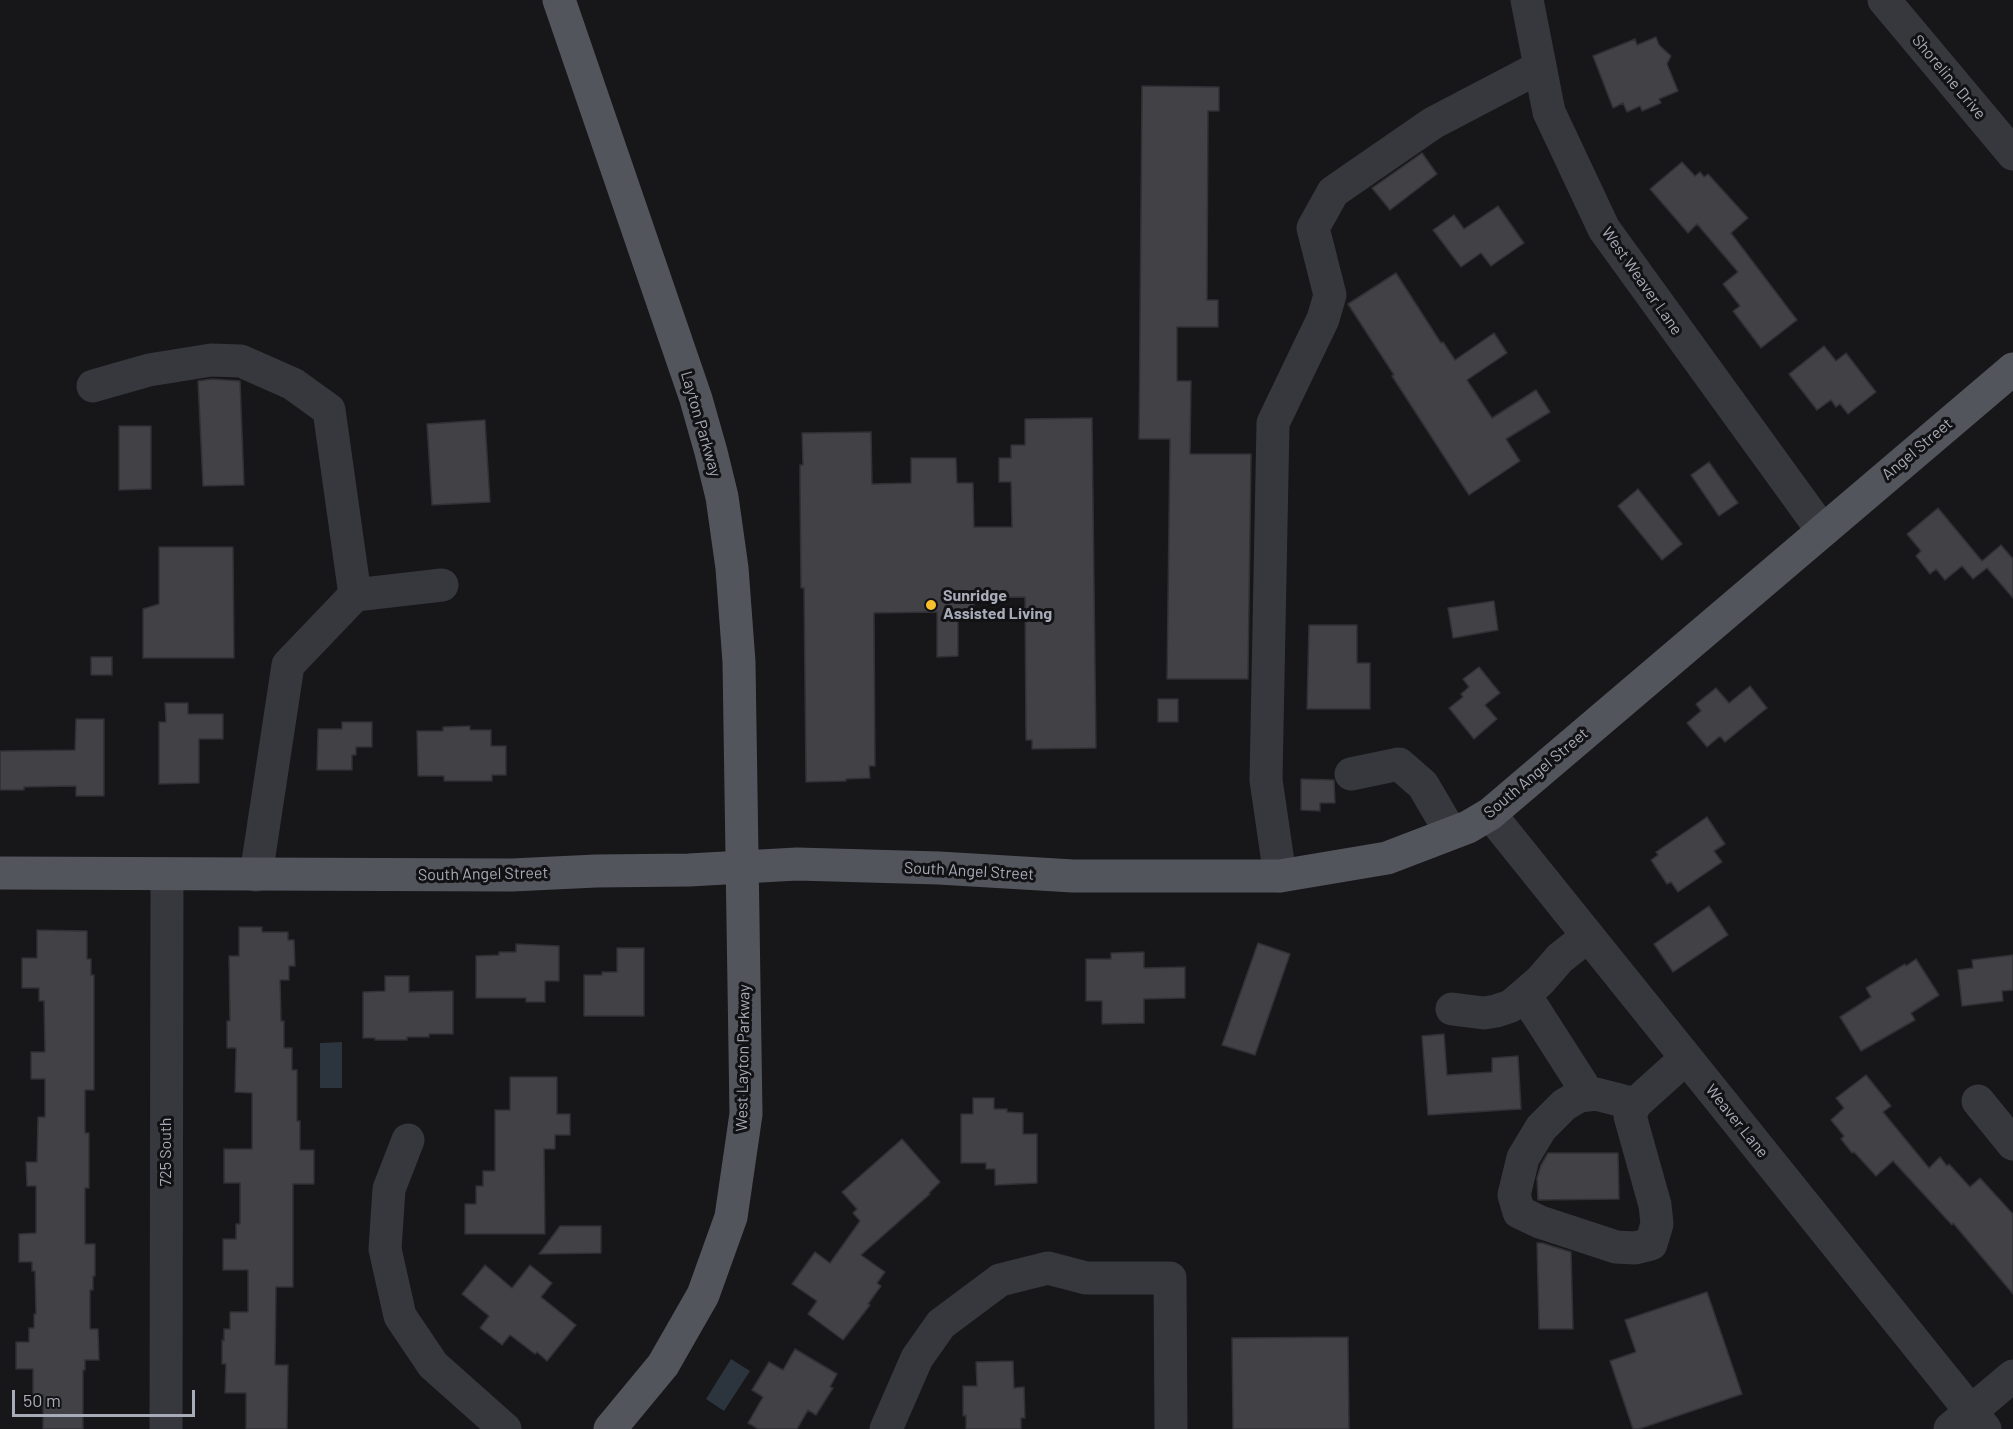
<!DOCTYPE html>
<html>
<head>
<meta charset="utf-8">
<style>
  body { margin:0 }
  #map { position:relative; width:2013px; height:1429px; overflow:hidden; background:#171619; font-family:Barlow,sans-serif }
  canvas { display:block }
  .scale { position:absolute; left:12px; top:1390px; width:183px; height:27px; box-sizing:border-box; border:3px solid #a8acb9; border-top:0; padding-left:8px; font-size:18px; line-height:21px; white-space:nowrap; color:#a8acb9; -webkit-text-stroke:4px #121114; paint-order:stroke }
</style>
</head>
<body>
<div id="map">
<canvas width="2013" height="1429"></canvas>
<div class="scale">50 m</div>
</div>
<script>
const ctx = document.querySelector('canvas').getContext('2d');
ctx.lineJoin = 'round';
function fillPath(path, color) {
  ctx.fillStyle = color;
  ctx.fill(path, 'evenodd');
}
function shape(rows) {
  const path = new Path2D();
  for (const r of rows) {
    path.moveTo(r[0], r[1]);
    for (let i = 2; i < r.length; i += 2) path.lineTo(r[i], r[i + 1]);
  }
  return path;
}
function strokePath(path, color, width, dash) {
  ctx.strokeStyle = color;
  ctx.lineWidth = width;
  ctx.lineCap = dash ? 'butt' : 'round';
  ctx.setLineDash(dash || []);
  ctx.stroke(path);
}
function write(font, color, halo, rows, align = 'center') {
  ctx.font = font + ' Barlow,sans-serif';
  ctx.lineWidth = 6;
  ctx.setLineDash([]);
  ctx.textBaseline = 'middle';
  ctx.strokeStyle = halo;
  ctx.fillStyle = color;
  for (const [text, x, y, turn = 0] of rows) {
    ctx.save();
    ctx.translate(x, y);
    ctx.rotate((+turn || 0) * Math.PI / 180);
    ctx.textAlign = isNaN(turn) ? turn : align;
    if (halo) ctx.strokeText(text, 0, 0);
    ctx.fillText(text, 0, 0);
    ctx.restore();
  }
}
fillPath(shape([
  [342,1042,342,1088,320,1088,320,1043],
  [731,1359,750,1371,724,1411,706,1399]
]), '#2c353d');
const building = shape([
  [1656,37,1659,45,1671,56,1667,64,1678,91,1659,99,1661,103,1642,111,1640,106,1627,112,1623,103,1613,108,1593,56,1635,39,1637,45,1656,37],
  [1142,86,1219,87,1219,111,1208,111,1207,300,1218,300,1218,327,1177,327,1177,381,1191,381,1190,454,1251,454,1248,679,1167,679,1170,439,1139,439,1142,86],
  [1422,153,1437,174,1390,210,1372,188,1422,153],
  [1682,162,1695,176,1700,172,1704,177,1708,174,1748,218,1731,233,1797,320,1761,348,1733,311,1740,306,1723,284,1738,272,1697,224,1688,233,1650,189,1682,162],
  [1498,206,1524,243,1491,266,1481,253,1461,267,1433,230,1454,215,1464,229,1498,206],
  [1396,273,1441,343,1443,342,1455,360,1494,333,1507,353,1467,380,1492,418,1536,390,1550,412,1506,439,1520,461,1469,495,1392,376,1394,375,1348,304,1396,273],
  [1824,346,1836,361,1846,353,1876,392,1848,414,1840,404,1836,407,1831,400,1817,410,1789,374,1824,346],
  [212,379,240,381,244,485,203,486,198,381,212,379],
  [1092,418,1096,748,1032,749,1032,740,1026,740,1025,597,974,598,974,612,958,612,958,656,937,657,937,612,874,613,875,766,869,766,870,778,846,779,846,781,806,782,804,588,801,588,800,488,800,465,803,465,802,433,871,432,872,484,911,483,911,458,956,458,957,483,973,483,974,527,1012,527,1011,482,999,482,999,458,1011,458,1011,445,1025,445,1025,419,1092,418],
  [485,420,490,502,432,505,427,424,485,420],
  [119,426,151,426,151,489,119,490,119,426],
  [1709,462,1738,503,1719,516,1691,475,1709,462],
  [1638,489,1682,544,1662,560,1618,506,1638,489],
  [1938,508,1982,561,2001,545,2013,559,2013,598,1987,568,1973,579,1962,566,1945,580,1936,569,1930,574,1916,556,1921,551,1907,534,1938,508],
  [159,547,233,547,234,658,143,658,143,609,159,604,159,547],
  [1494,601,1498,630,1453,638,1448,608,1494,601],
  [1309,625,1357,625,1357,663,1370,663,1370,709,1307,709,1309,625],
  [91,657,112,657,112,675,91,675,91,657],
  [1479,667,1500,693,1485,705,1497,719,1474,739,1449,708,1463,697,1461,694,1469,687,1463,679,1479,667],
  [1750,686,1767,708,1725,742,1720,736,1707,747,1687,723,1701,711,1696,704,1716,688,1729,703,1750,686],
  [1158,699,1178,699,1178,722,1158,722,1158,699],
  [165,703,188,703,188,714,223,714,223,739,199,739,199,783,159,784,159,722,166,722,165,703],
  [76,719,104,719,104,796,76,796,76,786,24,787,24,790,0,790,0,751,75,750,76,719],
  [342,722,372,722,372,747,356,747,356,755,352,755,352,770,317,770,318,729,342,729,342,722],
  [470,726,470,730,491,730,491,746,506,746,506,775,492,775,492,781,444,781,444,776,418,776,417,731,443,731,443,727,470,726],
  [1301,779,1334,780,1335,803,1320,803,1320,811,1301,810,1301,779],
  [1707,817,1725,844,1714,851,1722,862,1678,892,1671,882,1667,884,1651,860,1658,855,1656,852,1707,817],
  [1709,906,1728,935,1673,972,1654,944,1709,906],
  [239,927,262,927,262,932,288,932,288,940,294,940,295,966,289,966,289,980,280,980,281,1021,284,1021,284,1048,292,1048,292,1070,297,1070,297,1121,300,1121,300,1150,314,1150,314,1184,293,1184,293,1287,276,1287,275,1365,288,1365,287,1429,246,1429,246,1393,225,1393,226,1364,222,1364,222,1340,224,1341,224,1329,230,1329,230,1312,248,1312,248,1270,223,1270,223,1239,236,1239,236,1224,240,1224,240,1183,224,1183,224,1149,252,1149,252,1093,235,1092,236,1048,227,1048,227,1021,230,1021,229,956,239,956,239,927],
  [37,930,87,931,87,959,91,959,91,975,94,975,94,1090,85,1090,85,1133,89,1133,89,1188,85,1188,85,1244,95,1244,95,1276,93,1276,93,1290,90,1290,90,1329,98,1329,99,1360,85,1360,85,1370,83,1370,83,1429,43,1429,43,1395,33,1395,33,1369,16,1369,16,1342,29,1342,29,1328,34,1328,34,1314,36,1314,35,1271,32,1271,32,1262,19,1262,19,1234,36,1233,36,1186,27,1186,26,1162,37,1162,38,1117,45,1117,45,1079,31,1079,31,1052,45,1052,44,1001,39,1001,39,988,22,988,22,958,37,958,37,930],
  [1258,943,1290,954,1255,1055,1222,1045,1258,943],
  [516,944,559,946,559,981,545,981,545,1002,526,1002,526,998,476,998,476,956,499,955,499,952,516,952,516,944],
  [617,948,644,948,644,1016,584,1016,584,975,602,975,602,972,617,972,617,948],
  [1144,952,1144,968,1185,967,1185,998,1144,999,1144,1023,1102,1024,1102,1001,1086,1001,1086,959,1111,959,1111,953,1144,952],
  [2013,955,2013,990,2002,991,2003,1001,1962,1006,1958,970,1973,968,1972,960,2013,955],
  [1916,959,1939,995,1911,1013,1915,1020,1861,1051,1840,1017,1871,997,1866,988,1905,964,1906,966,1916,959],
  [385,976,409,976,409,992,453,991,453,1034,429,1034,429,1037,407,1037,407,1040,375,1040,375,1038,363,1038,363,992,385,991,385,976],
  [1444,1034,1447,1075,1492,1072,1492,1058,1518,1056,1521,1109,1428,1115,1422,1036,1444,1034],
  [1866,1075,1891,1106,1883,1112,1929,1168,1940,1157,1947,1166,1949,1164,1970,1187,1980,1178,2013,1214,2013,1294,1953,1223,1952,1225,1893,1161,1876,1176,1854,1152,1852,1153,1841,1139,1844,1136,1831,1120,1844,1108,1836,1098,1866,1075],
  [510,1077,557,1077,557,1114,570,1114,570,1135,555,1135,555,1149,544,1149,545,1234,465,1234,465,1204,476,1204,476,1186,483,1186,483,1171,495,1171,495,1110,510,1110,510,1077],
  [973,1098,994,1098,994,1109,1007,1109,1007,1112,1023,1113,1023,1134,1037,1134,1037,1183,995,1185,995,1169,986,1169,986,1163,961,1163,961,1114,973,1114,973,1098],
  [902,1139,940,1182,929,1193,930,1194,861,1255,885,1272,877,1283,881,1286,868,1304,870,1305,843,1340,808,1314,817,1301,792,1284,815,1252,830,1263,860,1221,853,1213,857,1209,842,1192,902,1139],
  [1548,1153,1618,1153,1619,1199,1538,1200,1537,1178,1541,1165,1548,1153],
  [560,1226,601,1226,601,1253,539,1254,560,1226],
  [1537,1243,1542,1243,1571,1252,1573,1329,1539,1329,1537,1243],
  [485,1265,512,1288,530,1265,552,1283,541,1297,576,1325,547,1361,537,1352,535,1354,510,1335,502,1345,480,1328,489,1316,462,1294,485,1265],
  [1707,1292,1742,1394,1639,1429,1633,1429,1610,1361,1636,1352,1625,1320,1707,1292],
  [1348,1337,1349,1429,1233,1429,1232,1338,1348,1337],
  [795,1349,837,1374,830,1387,833,1388,816,1415,808,1410,797,1429,758,1429,748,1423,763,1397,752,1390,769,1362,783,1370,795,1349],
  [1013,1361,1014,1388,1024,1387,1025,1418,1021,1418,1021,1429,966,1429,966,1415,963,1416,963,1386,977,1386,976,1362,1013,1361]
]);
fillPath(building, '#414146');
strokePath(building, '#313035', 1.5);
strokePath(shape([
  [1527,0,1549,112,1604,229,1822,530],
  [1884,0,2013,154],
  [93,386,149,370,211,360,241,361,293,384,329,410,355,595],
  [1351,774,1399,764,1423,785,1451,833],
  [1490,814,1985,1429],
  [256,875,288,665,355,595,442,585],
  [1280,876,1266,780,1273,423,1323,319,1330,295,1313,228,1333,192,1433,123,1540,67],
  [1525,995,1589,1095],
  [1452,1009,1484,1013,1496,1011,1511,1006,1540,981,1560,958,1588,936],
  [1978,1101,2013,1144],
  [1635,1104,1596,1094,1579,1096,1564,1105,1541,1128,1523,1158,1514,1195,1519,1212,1540,1222,1616,1247,1635,1248,1651,1244,1657,1224,1655,1205,1630,1116,1635,1104,1686,1058],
  [408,1140,389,1189,385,1249,400,1316,433,1365,505,1429],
  [166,1429,167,875],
  [886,1429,917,1358,941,1324,1000,1280,1048,1268,1086,1278,1170,1278,1171,1429],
  [1950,1429,2013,1376]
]), '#37383e', 33);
strokePath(shape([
  [559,0,696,399,711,452,722,497,732,568,739,662,746,1114,731,1217,703,1295,663,1365,610,1429],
  [0,873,512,875,596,871,689,870,797,864,939,868,1073,876,1280,876,1387,858,1468,827,1490,814,2013,369]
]), '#53555d', 33);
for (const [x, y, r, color] of [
  [931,605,6,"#f9c02e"]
]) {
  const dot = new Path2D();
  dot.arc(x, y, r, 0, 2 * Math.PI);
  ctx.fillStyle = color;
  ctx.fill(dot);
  strokePath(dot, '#121114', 2);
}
write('16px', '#a8acb9', '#121114', [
  ["Shoreline Drive",1949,77,50],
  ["West Weaver Lane",1642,281,55],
  ["Layton Parkway",701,424,74],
  ["Angel Street",1917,449,-40],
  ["South Angel Street",1536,773,-40],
  ["South Angel Street",969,871,3],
  ["South Angel Street",483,874,-1],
  ["West Layton Parkway",743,1058,-89],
  ["Weaver Lane",1737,1121,51],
  ["725 South",166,1152,-90]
]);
write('bold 16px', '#a8acb9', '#121114', [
  ["Sunridge",943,596],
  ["Assisted Living",943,614]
], 'left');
</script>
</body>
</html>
